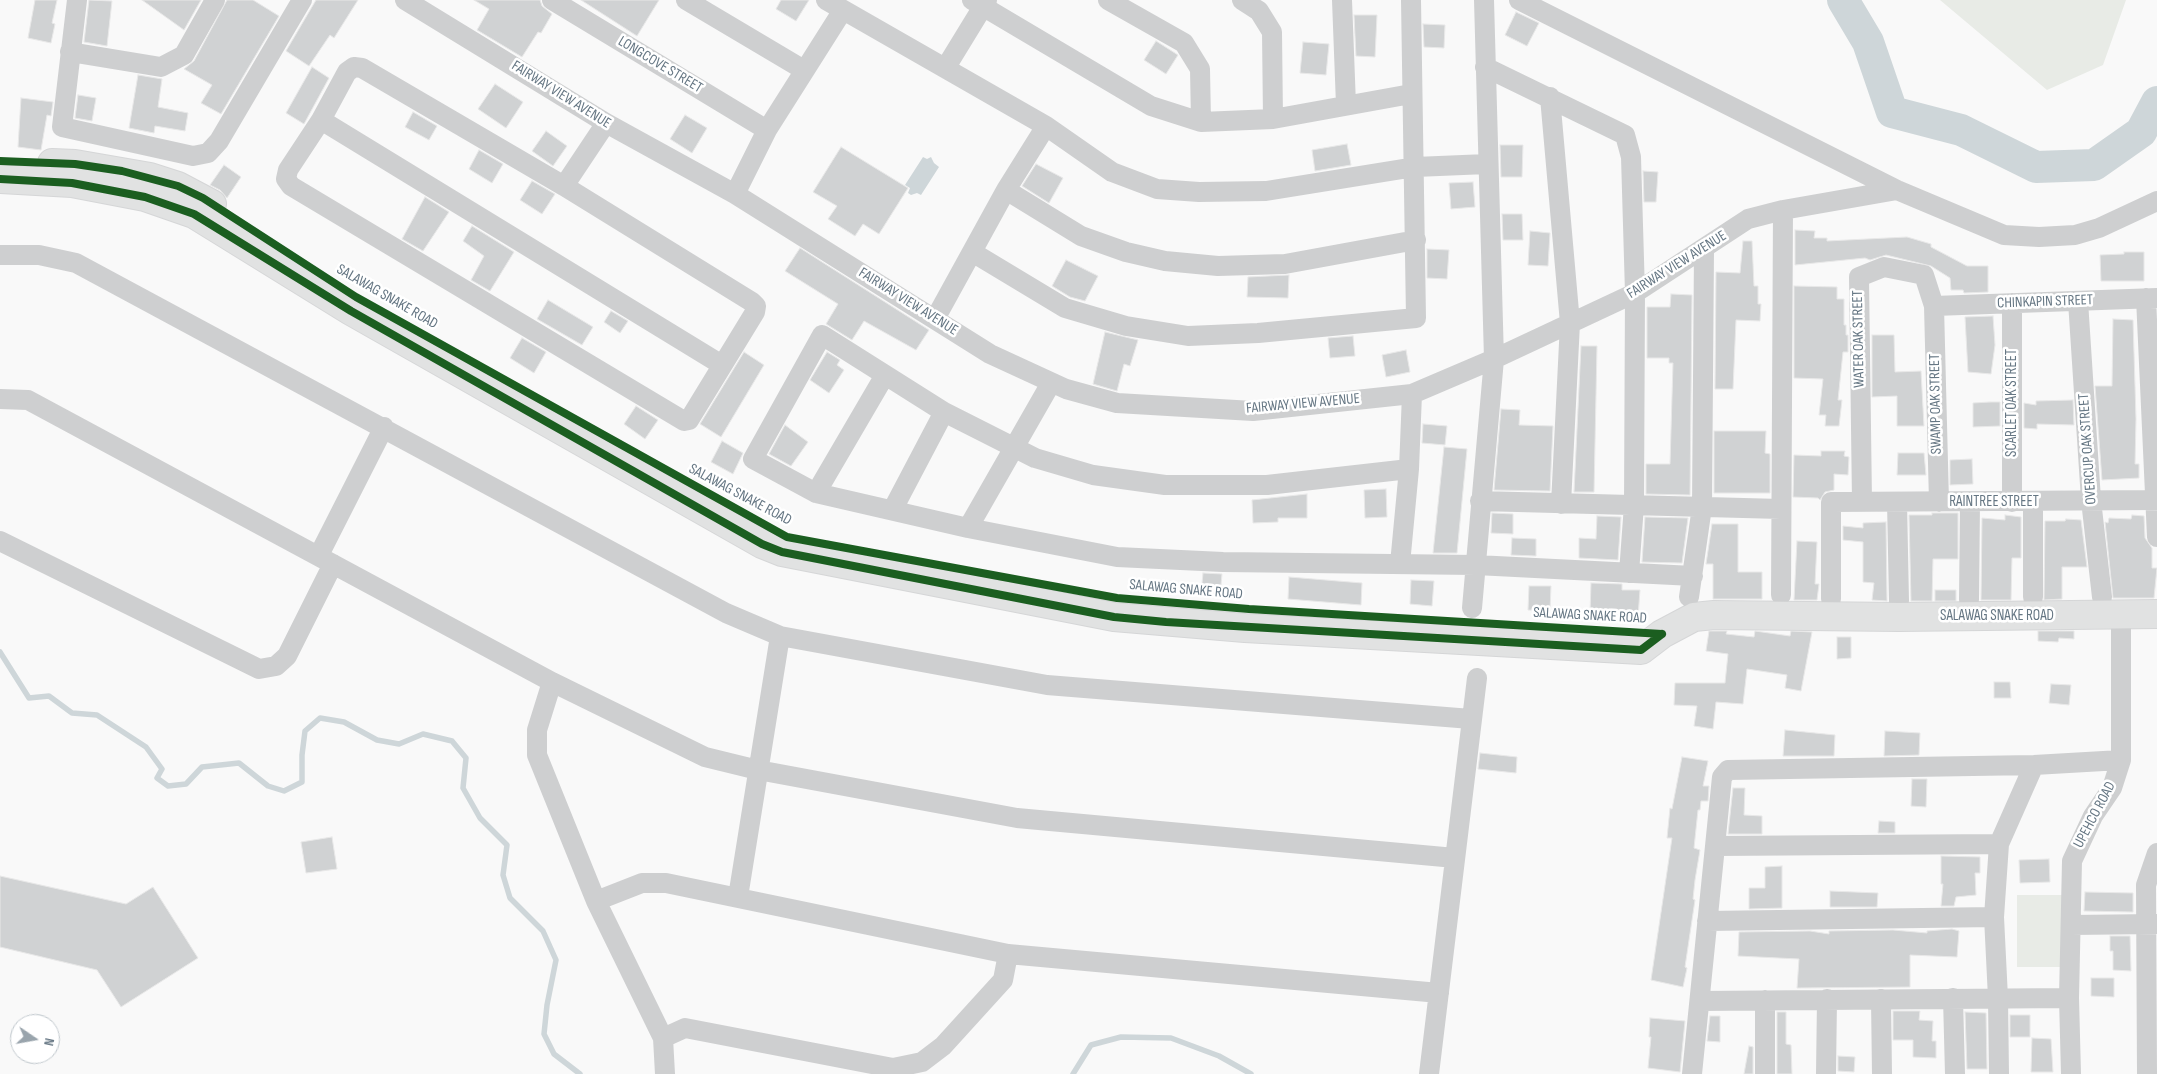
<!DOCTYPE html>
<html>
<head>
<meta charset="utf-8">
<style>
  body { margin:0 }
  #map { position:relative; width:2157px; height:1074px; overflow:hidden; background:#f9f9f9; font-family:"Sofia Sans Condensed",sans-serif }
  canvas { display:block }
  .north { position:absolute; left:10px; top:1014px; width:50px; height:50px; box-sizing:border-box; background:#fff; border:1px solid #c1c8cd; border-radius:50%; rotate:102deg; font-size:14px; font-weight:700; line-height:20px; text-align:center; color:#657683 }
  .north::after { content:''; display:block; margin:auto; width:18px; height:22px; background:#99a4ac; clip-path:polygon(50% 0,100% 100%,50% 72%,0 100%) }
</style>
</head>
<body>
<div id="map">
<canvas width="2157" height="1074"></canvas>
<div class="north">N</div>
</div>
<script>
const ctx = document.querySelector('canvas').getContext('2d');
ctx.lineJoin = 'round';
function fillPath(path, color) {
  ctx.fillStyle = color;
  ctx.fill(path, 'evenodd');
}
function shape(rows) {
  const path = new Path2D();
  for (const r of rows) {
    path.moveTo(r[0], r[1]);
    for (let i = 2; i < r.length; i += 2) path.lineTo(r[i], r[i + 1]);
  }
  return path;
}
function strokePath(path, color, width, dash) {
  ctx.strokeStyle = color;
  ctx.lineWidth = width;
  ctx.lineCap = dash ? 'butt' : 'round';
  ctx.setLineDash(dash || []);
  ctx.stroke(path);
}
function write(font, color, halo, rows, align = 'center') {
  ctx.font = font + ' "Sofia Sans Condensed",sans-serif';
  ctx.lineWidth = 5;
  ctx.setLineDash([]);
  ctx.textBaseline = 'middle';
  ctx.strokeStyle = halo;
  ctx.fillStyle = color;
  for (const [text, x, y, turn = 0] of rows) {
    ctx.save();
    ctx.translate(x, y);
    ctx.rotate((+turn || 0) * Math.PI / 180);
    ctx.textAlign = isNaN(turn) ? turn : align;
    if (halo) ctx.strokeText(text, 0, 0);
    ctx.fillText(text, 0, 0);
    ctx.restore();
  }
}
fillPath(shape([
  [1940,0,2126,0,2103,65,2047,90],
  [2017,895,2064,895,2064,967,2017,967]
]), '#e8ebe6');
fillPath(shape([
  [923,157,927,159,931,157,934,163,939,167,921,195,917,193,911,195,908,193,910,188,905,185]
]), '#ced6d9');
strokePath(shape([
  [0,652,29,698,49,696,72,713,97,715,146,747,162,769,157,778,168,786,186,784,202,767,239,763,268,786,284,791,302,782,302,755,305,731,320,718,344,722,377,740,399,744,423,734,452,741,466,758,463,788,480,818,507,845,503,875,510,898,543,931,556,960,547,1005,544,1034,554,1054,580,1074],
  [1073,1074,1091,1045,1121,1037,1171,1038,1219,1056,1251,1074]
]), '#ced6d9', 5.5);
strokePath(shape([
  [1843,0,1868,42,1892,112,1961,130,2036,167,2094,165,2141,132,2157,102]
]), '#ced6d9', 32);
const building = shape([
  [35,0,57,0,52,23,55,24,51,43,28,38,35,0],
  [89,0,112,1,107,46,84,42,89,0],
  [142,0,201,0,184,30,142,0],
  [227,0,253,0,279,16,221,114,201,103,212,85,184,69,194,61,227,0],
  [316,0,358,0,334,38,330,35,309,66,286,51,316,0],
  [474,0,540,0,542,6,552,14,541,33,538,32,522,57,477,30,489,9,474,0],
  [581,0,659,0,637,36,581,0],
  [781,0,809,0,796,21,776,9,781,0],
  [1516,12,1539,23,1527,46,1505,35,1516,12],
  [1354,15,1377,15,1375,57,1356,56,1354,15],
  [1423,24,1445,25,1444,48,1424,47,1423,24],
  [1156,41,1178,55,1166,74,1144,60,1156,41],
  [1303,42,1329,44,1326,75,1300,73,1303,42],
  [312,67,329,78,304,124,286,113,312,67],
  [138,75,162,79,158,107,188,113,185,131,155,126,154,133,129,128,138,75],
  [495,84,523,102,506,128,478,109,495,84],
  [78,95,96,98,92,121,75,118,78,95],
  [21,98,53,102,51,116,47,115,41,150,18,147,21,98],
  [413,112,437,126,429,140,405,127,413,112],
  [685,115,707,128,692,153,670,139,685,115],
  [546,131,567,146,553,166,532,151,546,131],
  [1347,144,1351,165,1315,171,1312,150,1347,144],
  [1500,145,1523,145,1522,177,1501,177,1500,145],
  [841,147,908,188,879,234,863,224,855,236,828,219,837,206,813,192,841,147],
  [479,150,503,164,492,183,469,169,479,150],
  [1036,164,1063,178,1049,203,1022,186,1036,164],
  [224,165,241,177,227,198,220,190,210,185,224,165],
  [1643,171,1658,172,1656,202,1644,202,1643,171],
  [532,181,555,194,542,214,520,200,532,181],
  [1473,182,1475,207,1451,209,1449,183,1473,182],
  [425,197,449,212,423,251,402,239,425,197],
  [1502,214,1522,214,1523,240,1503,240,1502,214],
  [472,226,514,252,490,291,471,280,484,256,463,241,472,226],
  [1795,230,1815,231,1814,238,1827,238,1827,241,1907,237,1931,244,1931,247,1967,266,1988,266,1988,292,1964,293,1963,290,1951,290,1950,278,1931,266,1886,255,1870,260,1865,258,1795,265,1795,230],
  [1530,231,1550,233,1548,266,1528,265,1530,231],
  [1743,241,1752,241,1754,286,1758,286,1758,304,1761,304,1760,321,1736,320,1733,389,1715,389,1716,272,1740,273,1743,241],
  [800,248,929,330,916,350,864,321,852,340,826,324,838,304,785,271,800,248],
  [1427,249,1449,250,1447,279,1427,278,1427,249],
  [2124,252,2144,252,2144,281,2101,281,2100,255,2124,254,2124,252],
  [1066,260,1098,276,1085,301,1070,297,1052,286,1066,260],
  [1289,275,1288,298,1247,297,1248,277,1289,275],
  [1794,286,1837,287,1837,299,1844,299,1844,325,1846,325,1846,335,1848,335,1848,352,1843,352,1838,400,1842,400,1839,426,1825,426,1826,415,1819,415,1823,379,1794,378,1794,286],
  [1671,294,1692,295,1690,495,1646,494,1646,464,1670,464,1673,363,1669,363,1669,358,1647,358,1647,307,1670,307,1671,294],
  [548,300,593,327,582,345,537,319,548,300],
  [611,311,628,321,620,333,604,322,611,311],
  [1993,316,1995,345,1991,374,1968,372,1965,317,1993,316],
  [2113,319,2133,320,2136,419,2135,464,2139,464,2139,478,2102,480,2095,386,2112,386,2113,319],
  [1105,332,1138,340,1130,366,1124,364,1117,391,1093,384,1105,332],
  [1872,335,1894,335,1895,372,1921,371,1924,426,1897,426,1897,396,1872,397,1872,335],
  [1353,336,1355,356,1330,358,1328,338,1353,336],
  [522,338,546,352,534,373,510,358,522,338],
  [1581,346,1597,346,1594,492,1574,492,1581,346],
  [1406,350,1410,372,1386,377,1382,355,1406,350],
  [744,352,764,365,721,437,700,424,744,352],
  [827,352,840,360,837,365,844,370,829,393,810,380,827,352],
  [2073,400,2074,425,2037,424,2037,429,2024,428,2024,403,2036,405,2036,401,2073,400],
  [1990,402,2000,402,2000,426,1973,427,1973,403,1990,402],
  [636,406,658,420,645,439,624,424,636,406],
  [1501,409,1520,410,1519,425,1553,426,1550,491,1494,490,1501,409],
  [1423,424,1447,426,1445,445,1422,443,1423,424],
  [785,425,808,442,791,466,769,454,785,425],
  [1714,431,1766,431,1765,453,1770,454,1770,493,1714,493,1714,431],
  [722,441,743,453,733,474,711,462,722,441],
  [1444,447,1467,449,1457,553,1433,553,1444,447],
  [1821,451,1845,451,1844,456,1849,457,1848,475,1834,474,1834,490,1825,492,1820,500,1818,498,1793,497,1794,455,1821,456,1821,451],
  [1898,453,1924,453,1926,475,1897,475,1898,453],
  [1972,459,1973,484,1950,485,1950,460,1972,459],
  [1386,489,1387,517,1365,518,1364,490,1386,489],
  [1307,494,1307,518,1278,518,1278,522,1253,523,1252,500,1307,494],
  [1492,513,1513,514,1513,534,1491,533,1492,513],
  [1932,513,1958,513,1958,559,1933,559,1932,601,1911,601,1909,515,1932,515,1932,513],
  [2005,515,2021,517,2021,558,2012,558,2011,600,1981,600,1982,518,2005,520,2005,515],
  [2132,515,2144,516,2145,538,2152,548,2152,568,2157,568,2154,598,2113,598,2105,522,2108,523,2109,518,2131,519,2132,515],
  [1597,516,1621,517,1618,560,1579,558,1579,538,1596,539,1597,516],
  [1645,517,1688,518,1682,563,1642,562,1645,517],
  [2066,519,2081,520,2087,567,2062,567,2062,599,2044,600,2045,521,2065,521,2066,519],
  [1886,522,1887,601,1872,600,1874,583,1863,582,1863,542,1843,540,1843,526,1863,528,1863,523,1886,522],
  [1712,524,1738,524,1738,572,1762,572,1762,599,1713,599,1713,564,1706,564,1712,524],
  [1512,538,1536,539,1536,556,1511,555,1512,538],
  [1797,541,1817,542,1815,584,1819,584,1817,600,1794,600,1797,541],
  [1203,573,1222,574,1220,596,1201,594,1203,573],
  [1289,577,1362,583,1361,605,1288,599,1289,577],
  [1411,580,1434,581,1432,606,1410,604,1411,580],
  [1591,583,1622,584,1622,590,1640,590,1638,617,1590,614,1591,583],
  [1529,586,1551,586,1550,611,1528,610,1529,586],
  [1935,590,1956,590,1956,601,1935,601,1935,590],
  [1709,631,1727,631,1726,634,1754,637,1755,631,1790,636,1791,631,1812,632,1801,691,1785,688,1787,675,1747,669,1743,704,1716,702,1713,729,1694,726,1697,706,1674,705,1675,683,1725,683,1728,654,1706,651,1709,631],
  [2038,631,2074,631,2074,639,2059,638,2058,642,2038,641,2038,631],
  [1837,637,1851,637,1851,658,1837,659,1837,637],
  [1994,682,2010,682,2011,698,1994,698,1994,682],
  [2051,684,2071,685,2069,705,2049,703,2051,684],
  [1785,730,1835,735,1834,756,1783,756,1785,730],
  [1885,731,1920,733,1919,755,1884,756,1885,731],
  [1480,753,1517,757,1516,773,1478,769,1480,753],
  [1682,757,1708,761,1703,786,1709,786,1708,801,1701,801,1700,810,1698,810,1694,848,1700,850,1695,880,1693,899,1695,900,1685,967,1687,968,1683,987,1651,980,1672,838,1667,838,1670,808,1672,809,1682,757],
  [1912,779,1927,779,1926,807,1911,806,1912,779],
  [1733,788,1745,788,1744,815,1762,816,1762,834,1728,834,1733,788],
  [1879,821,1895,822,1895,833,1878,833,1879,821],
  [332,837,337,869,306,873,301,842,332,837],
  [1941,856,1980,857,1980,873,1975,873,1976,895,1956,897,1954,906,1941,906,1943,884,1941,884,1941,856],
  [2049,859,2050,882,2020,883,2019,860,2049,859],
  [1782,866,1782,908,1749,909,1749,888,1765,888,1765,867,1782,866],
  [0,876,126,904,153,887,198,958,121,1007,97,970,0,947,0,876],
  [1830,891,1878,893,1877,907,1830,907,1830,891],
  [2085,892,2133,893,2133,912,2084,911,2085,892],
  [1952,929,1959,931,1957,957,1910,955,1910,987,1797,988,1799,959,1738,956,1739,932,1810,931,1829,934,1829,931,1893,930,1927,933,1927,931,1952,929],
  [2110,936,2130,936,2131,971,2113,970,2113,951,2110,951,2110,936],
  [2091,978,2114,978,2114,997,2091,996,2091,978],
  [1893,1011,1920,1011,1919,1020,1933,1021,1932,1041,1936,1041,1936,1058,1913,1057,1913,1040,1893,1040,1893,1011],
  [1777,1012,1786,1012,1786,1044,1791,1045,1792,1074,1777,1074,1777,1012],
  [1965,1012,1986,1013,1987,1069,1967,1069,1965,1012],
  [2010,1015,2030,1015,2030,1037,2010,1037,2010,1015],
  [1710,1016,1720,1016,1720,1042,1707,1041,1710,1016],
  [1650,1018,1685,1021,1680,1072,1648,1068,1651,1037,1649,1037,1650,1018],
  [2032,1038,2051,1039,2053,1072,2031,1072,2032,1038],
  [1749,1046,1753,1047,1753,1074,1744,1074,1749,1046],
  [1838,1056,1855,1057,1854,1072,1838,1071,1838,1056]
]);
fillPath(building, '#d0d2d3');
strokePath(building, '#e8e8e8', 1);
const secondary = shape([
  [52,163,75,164,150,177,178,186,212,204],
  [0,179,72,183,145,197,194,214,351,311,762,544,782,552,1114,617,1245,628,1641,650,1662,634,1694,617,1714,615,1899,617,2157,614]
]);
strokePath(secondary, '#d5d6d7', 30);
strokePath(shape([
  [77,0,62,127,193,156,208,153,219,141,302,0],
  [405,0,606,123,735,194,990,354,1066,389,1117,403,1253,411,1412,394,1494,359,1635,293,1748,219,1783,210,1897,190],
  [552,0,767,130],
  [686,0,804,70],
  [826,0,1046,126,1112,172,1157,189,1199,192,1266,191,1415,167,1487,164],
  [972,0,1151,106,1201,122,1273,119,1411,94],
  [1108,0,1184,43,1200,69,1201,122],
  [1242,0,1259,11,1272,32,1273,119],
  [1342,0,1346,105],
  [1519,0,1897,190,2004,235,2039,237,2075,235,2099,228,2157,201],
  [70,52,161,67,184,55,215,0],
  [354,67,362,68,564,186,752,302,756,306,755,312,689,420,684,421,291,186,286,179,288,170,321,120,347,72,354,67],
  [946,67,987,0],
  [1485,67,1625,135,1631,157,1635,293,1634,505,1629,573],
  [1550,97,1570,323,1561,504],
  [321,120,722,365],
  [564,186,606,123],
  [1006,190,1081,236,1126,252,1165,261,1218,266,1285,264,1416,240],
  [735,194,767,130,843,10],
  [972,252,1065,308,1126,326,1188,336,1258,333,1416,318,1411,0],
  [0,255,39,255,76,263,726,613,780,636,1047,685,1471,719],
  [2146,298,2157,537],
  [2078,301,2091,500,2102,597],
  [2012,303,2012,502],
  [1934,306,2157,298],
  [935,319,1006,190,1046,126],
  [0,399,28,400,552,682,705,757,758,770,1017,818,1455,858],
  [1409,469,1267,485,1165,485,1093,475,1035,458,944,412,822,335,753,459,816,493,968,528,1117,557,1223,562,1476,565,1693,576],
  [816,493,885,375],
  [1480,501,1781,509],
  [1862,502,1859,277,1884,267,1924,275,1934,306,1939,502],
  [1897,502,1899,601],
  [893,509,944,412],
  [968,528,1051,383],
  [0,541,259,669,276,666,287,656,333,564],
  [319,555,384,427],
  [1400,564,1409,469,1412,394],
  [1781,595,1783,210],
  [1689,597,1702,507,1704,250],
  [2033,597,2033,502],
  [1831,599,1831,502,2157,500],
  [1969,600,1970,502],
  [1472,608,1494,359,1484,0],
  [552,682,537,730,537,755,596,901,663,1038,665,1074],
  [1715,846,1999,844],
  [738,897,780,636],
  [596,901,642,883,666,883,1008,954,1439,993],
  [1707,921,1994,917],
  [2071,925,2157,924],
  [1953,998,1955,1074],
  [1881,999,1882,1074],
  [1700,1001,2069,998],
  [663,1038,685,1028,893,1068,922,1062,943,1046,1003,980,1008,954],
  [1429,1074,1477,678],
  [1692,1074,1722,777,1728,770,2034,765,2121,760],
  [1765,1074,1765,1000],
  [1826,1074,1827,999],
  [1999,1074,1998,998,1994,917,1999,844,2034,765],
  [2071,1074,2069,998,2072,861,2093,816,2112,788,2121,760,2121,616],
  [2147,1074,2146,885,2157,853]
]), '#cecfd0', 20);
strokePath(secondary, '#e1e2e2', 28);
strokePath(shape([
  [0,161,75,164,122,171,178,186,203,198,356,297,787,537,1117,598,1249,609,1662,634],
  [0,179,72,183,145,197,194,214,351,311,762,544,782,552,1114,617,1166,622,1641,650,1662,634]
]), '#1b5e20', 8);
write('15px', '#657683', '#fff', [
  ["LONGCOVE STREET",660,65,31],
  ["FAIRWAY VIEW AVENUE",561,95,32],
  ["FAIRWAY VIEW AVENUE",1677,265,-32],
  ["SALAWAG SNAKE ROAD",387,297,30],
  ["FAIRWAY VIEW AVENUE",908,302,32],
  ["CHINKAPIN STREET",2045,302,-2],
  ["WATER OAK STREET",1859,339,-91],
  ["SCARLET OAK STREET",2012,403,-90],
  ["FAIRWAY VIEW AVENUE",1303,404,-5],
  ["SWAMP OAK STREET",1936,404,-91],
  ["OVERCUP OAK STREET",2088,449,-94],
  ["SALAWAG SNAKE ROAD",740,495,28],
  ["RAINTREE STREET",1994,502],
  ["SALAWAG SNAKE ROAD",1186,590,5],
  ["SALAWAG SNAKE ROAD",1590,616,3],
  ["SALAWAG SNAKE ROAD",1997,616],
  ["UPEHCO ROAD",2095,815,-62]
]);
</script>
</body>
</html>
